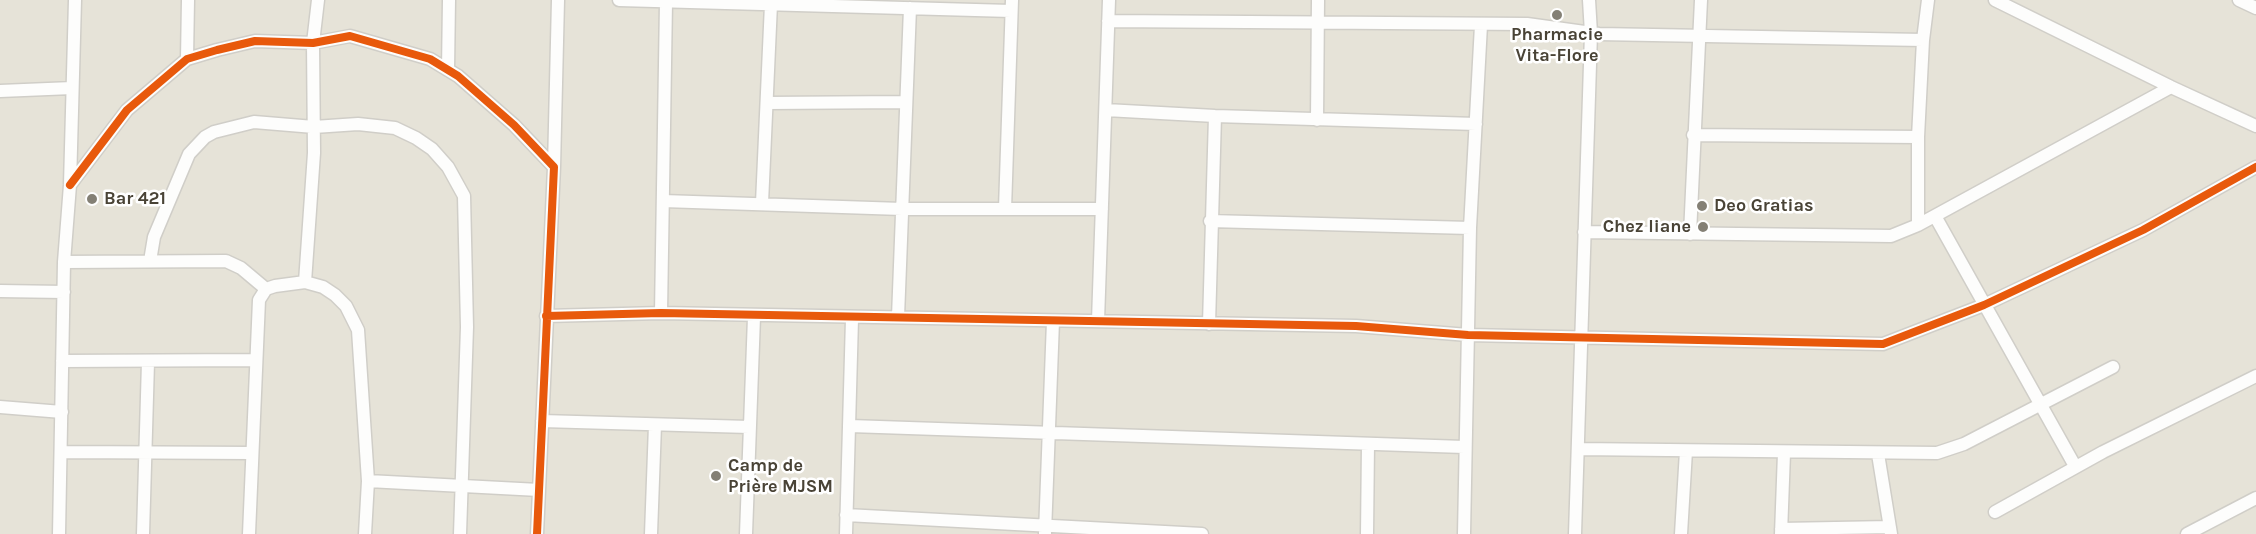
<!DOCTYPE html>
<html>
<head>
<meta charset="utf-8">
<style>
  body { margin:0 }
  canvas { display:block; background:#f2f1eb }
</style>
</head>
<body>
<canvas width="2256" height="534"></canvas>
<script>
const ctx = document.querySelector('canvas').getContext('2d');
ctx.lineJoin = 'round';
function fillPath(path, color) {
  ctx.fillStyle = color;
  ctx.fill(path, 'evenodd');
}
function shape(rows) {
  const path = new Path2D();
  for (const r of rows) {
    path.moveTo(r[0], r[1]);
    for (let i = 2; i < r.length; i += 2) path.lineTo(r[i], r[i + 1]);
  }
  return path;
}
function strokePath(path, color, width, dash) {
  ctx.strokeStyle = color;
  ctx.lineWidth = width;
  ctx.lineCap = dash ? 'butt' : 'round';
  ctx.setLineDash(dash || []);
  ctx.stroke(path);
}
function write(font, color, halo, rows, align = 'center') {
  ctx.font = font + ' Karla,sans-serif';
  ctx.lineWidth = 5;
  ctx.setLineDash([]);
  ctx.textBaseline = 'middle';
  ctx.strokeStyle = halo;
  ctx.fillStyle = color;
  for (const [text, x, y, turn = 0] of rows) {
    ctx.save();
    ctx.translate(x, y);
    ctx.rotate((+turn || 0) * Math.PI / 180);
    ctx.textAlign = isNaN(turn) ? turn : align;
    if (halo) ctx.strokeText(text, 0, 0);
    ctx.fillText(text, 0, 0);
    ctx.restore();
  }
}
fillPath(shape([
  [0,0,2256,0,2256,534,0,534]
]), '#e6e3d8');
const minor = shape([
  [619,0,1011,11],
  [1995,0,2171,87,2256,126],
  [2239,0,2256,8],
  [1108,21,1527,24,1599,34,1923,40],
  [187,59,188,0],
  [448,70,449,0],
  [0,91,72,88],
  [767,103,906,102],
  [1106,110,1215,116,1476,124],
  [1317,120,1318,0],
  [1693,135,1918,137],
  [554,167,558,0],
  [70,185,127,110,187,59,217,50,255,41,313,43,350,36,430,59,458,76,514,125,554,167,537,534],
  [663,201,902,209,1102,209],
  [762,203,771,4],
  [1005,209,1012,0],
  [1935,216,2075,466],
  [1210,221,1470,228],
  [1918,225,1918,137,1923,40,1928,0],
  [1584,232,1891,236,1918,225,2171,87],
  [1690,234,1701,0],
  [150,261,154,237,189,154,205,137,214,132,254,122,314,127,358,124,395,128,416,138,432,149,448,167,464,196,467,327,460,534],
  [64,262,226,261,241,268,266,289],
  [305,282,314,153,313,43,318,0],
  [0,291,64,292],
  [661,313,666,2],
  [546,316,661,313,1356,326,1468,335,1883,344,1984,305,2143,230,2256,167],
  [898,317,910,8],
  [1098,321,1109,0],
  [1209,324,1215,116],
  [62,361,255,360],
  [0,407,62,412],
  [542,421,749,427],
  [850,426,1464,447],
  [1578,449,1937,453,1964,444,2113,367],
  [62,452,252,453],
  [1878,454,1891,534],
  [368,481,539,490],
  [1995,512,2103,452,2256,376],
  [846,515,1202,534],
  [1781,529,1890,527],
  [1045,533,1053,321],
  [59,534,64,262,70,185,75,0],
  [143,534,148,362],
  [249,534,259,300,266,289,275,286,305,282,323,287,335,295,346,306,358,330,368,481,365,534],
  [651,534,655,425],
  [746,534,754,317],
  [846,534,852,319],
  [1367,534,1368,444],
  [1464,534,1470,228,1481,25],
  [1575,534,1591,33,1589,0],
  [1681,534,1686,451],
  [1781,534,1784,453],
  [2187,534,2256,498]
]);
strokePath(minor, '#d0cec8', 15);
strokePath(minor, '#fdfdfc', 12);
strokePath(shape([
  [70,185,127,110,187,59,217,50,255,41,313,43,350,36,430,59,458,76,514,125,554,167,537,534],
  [546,316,661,313,1356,326,1468,335,1883,344,1984,305,2143,230,2256,167]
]), '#e8590c', 8);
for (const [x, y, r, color] of [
  [1557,15,6,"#848075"],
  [92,199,6,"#848075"],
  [1702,206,6,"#848075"],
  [1703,227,6,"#848075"],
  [716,476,6,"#848075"]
]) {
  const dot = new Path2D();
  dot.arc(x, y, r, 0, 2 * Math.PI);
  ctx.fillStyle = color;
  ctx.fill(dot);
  strokePath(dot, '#fff', 2);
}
write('bold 18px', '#494336', '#fff', [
  ["Pharmacie",1557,35,"center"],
  ["Vita-Flore",1557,56,"center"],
  ["Bar 421",104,199],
  ["Deo Gratias",1714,206],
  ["Chez liane",1691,227,"right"],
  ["Camp de",728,466],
  ["Prière MJSM",728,487]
], 'left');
</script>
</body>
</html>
